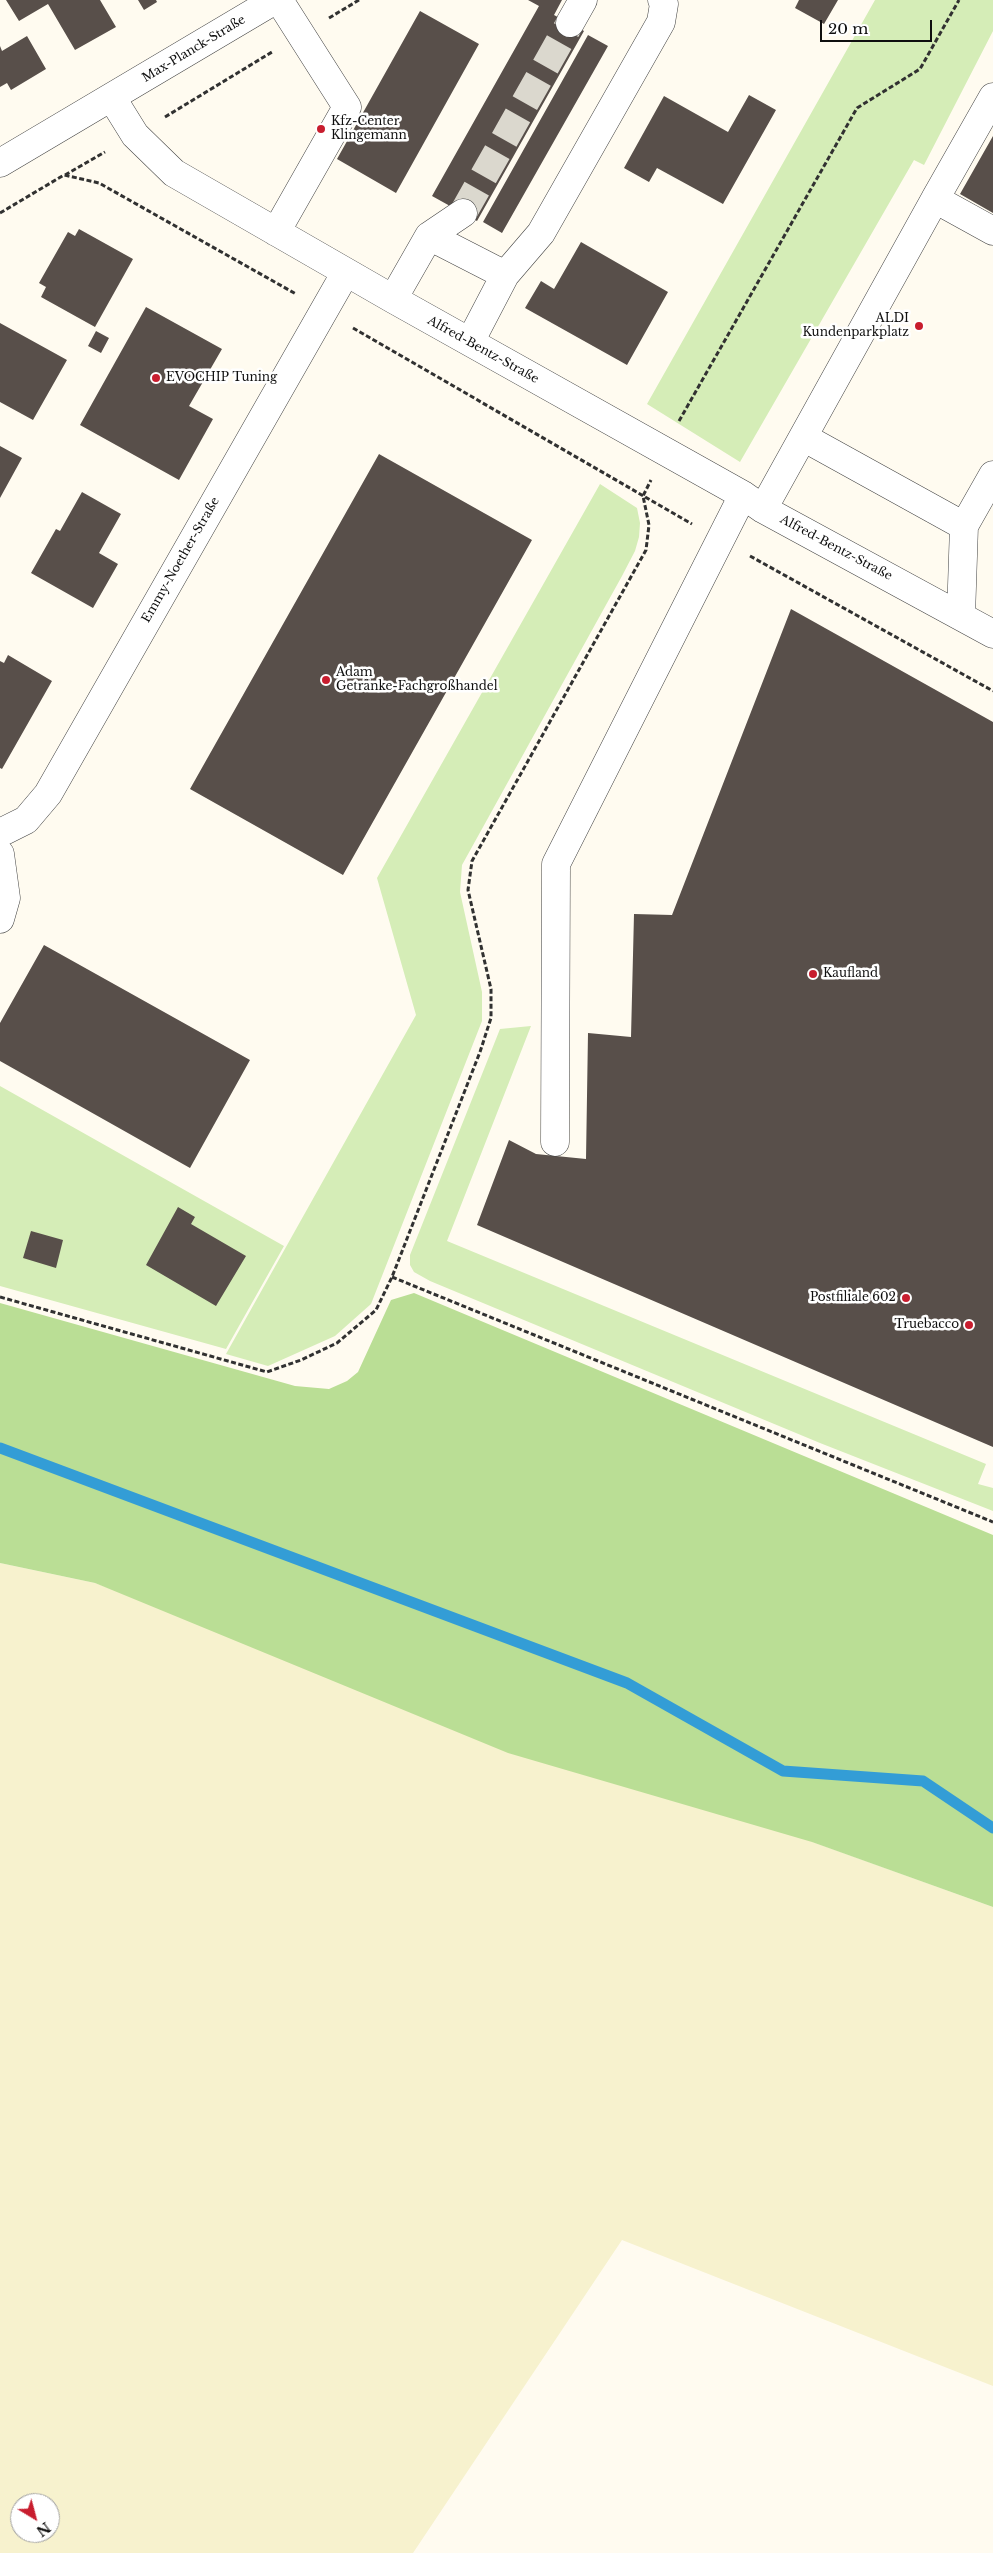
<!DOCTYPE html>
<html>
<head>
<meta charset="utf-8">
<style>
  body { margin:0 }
  #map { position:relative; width:993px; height:2553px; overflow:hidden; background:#fffbf0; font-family:"Libre Baskerville",serif }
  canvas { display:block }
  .north { position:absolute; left:10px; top:2493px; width:50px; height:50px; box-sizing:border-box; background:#fff; border:1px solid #9f9f9f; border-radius:50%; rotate:143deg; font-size:14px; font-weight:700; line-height:20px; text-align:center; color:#0f0f0f }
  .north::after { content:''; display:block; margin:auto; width:18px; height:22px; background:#c81d2e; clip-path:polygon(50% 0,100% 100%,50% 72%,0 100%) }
  .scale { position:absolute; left:820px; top:20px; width:112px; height:22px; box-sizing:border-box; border:2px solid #0f0f0f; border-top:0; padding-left:6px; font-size:15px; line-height:18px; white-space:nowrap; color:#0f0f0f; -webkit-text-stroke:4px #fff; paint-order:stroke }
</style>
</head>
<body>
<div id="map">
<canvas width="993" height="2553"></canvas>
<div class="north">N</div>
<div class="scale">20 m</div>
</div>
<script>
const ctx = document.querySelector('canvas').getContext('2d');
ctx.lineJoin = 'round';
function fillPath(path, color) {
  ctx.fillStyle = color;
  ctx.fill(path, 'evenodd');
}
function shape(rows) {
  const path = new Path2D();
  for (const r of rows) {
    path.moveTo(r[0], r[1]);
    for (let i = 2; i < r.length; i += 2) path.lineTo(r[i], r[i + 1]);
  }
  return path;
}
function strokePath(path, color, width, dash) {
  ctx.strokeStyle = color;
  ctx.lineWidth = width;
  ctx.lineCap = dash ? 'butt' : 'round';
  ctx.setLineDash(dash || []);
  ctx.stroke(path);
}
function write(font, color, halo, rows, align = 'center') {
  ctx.font = font + ' "Libre Baskerville",serif';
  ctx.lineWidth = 5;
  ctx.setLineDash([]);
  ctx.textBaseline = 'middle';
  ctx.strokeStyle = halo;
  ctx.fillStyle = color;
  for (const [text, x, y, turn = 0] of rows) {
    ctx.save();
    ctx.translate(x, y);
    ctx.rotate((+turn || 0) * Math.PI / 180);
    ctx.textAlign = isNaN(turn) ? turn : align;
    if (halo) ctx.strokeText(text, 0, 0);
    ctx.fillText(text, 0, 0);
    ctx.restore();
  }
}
fillPath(shape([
  [0,1563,95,1583,993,1907,993,2386,622,2240,413,2553,0,2553],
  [20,2503,50,2503,50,2533,20,2533]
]), '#f7f2ce');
fillPath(shape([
  [875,0,993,0,993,31,924,165,914,160,740,462,647,404],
  [600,484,637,508,640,523,639,537,635,551,622,576,462,865,460,892,482,992,482,1021,371,1304,335,1336,268,1366,226,1354,416,1015,377,878],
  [531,1026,447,1241,986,1464,978,1484,993,1488,993,1511,820,1443,430,1281,414,1272,410,1265,410,1255,500,1029],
  [0,1086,284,1246,226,1349,0,1286]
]), '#d5edb7');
fillPath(shape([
  [414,1293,993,1535,993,1907,812,1842,508,1753,95,1583,0,1563,0,1303,295,1386,329,1389,347,1381,358,1372,391,1300]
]), '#bade95');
strokePath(shape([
  [0,1448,627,1683,783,1771,923,1781,993,1828]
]), '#339dd6', 11);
fillPath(shape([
  [6,0,100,0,116,27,75,50,48,4,19,21],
  [138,0,156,0,157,2,144,10],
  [528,0,562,0,554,15,584,31,477,221,432,196,539,6],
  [799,0,838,0,824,24,795,8],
  [420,11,479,44,396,193,337,159],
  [588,35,608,46,502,233,483,222],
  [27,36,46,69,11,90,7,83,0,87,0,46,2,51],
  [749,95,776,110,723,204,657,168,649,182,624,168,664,96,728,132],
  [993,136,993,213,960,194],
  [79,229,133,259,95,327,41,297,46,287,39,283,68,232,75,236],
  [581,242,668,292,627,365,525,308,541,281,554,289],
  [146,307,222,349,189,406,213,419,179,480,80,425],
  [0,323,67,360,33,420,0,402],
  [96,331,109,338,101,353,88,346],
  [0,446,22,458,0,498],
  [379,454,532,540,343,875,190,789],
  [82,492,121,514,99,553,118,564,93,608,31,573,56,529,60,531],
  [791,609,993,722,993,1447,477,1225,509,1140,536,1154,586,1159,588,1033,631,1037,634,914,672,915],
  [8,655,52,681,2,769,0,768,0,661,4,663],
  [44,945,250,1060,190,1168,0,1061,0,1023],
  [178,1207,195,1217,191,1224,246,1256,216,1306,146,1265],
  [31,1231,63,1240,56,1268,23,1258]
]), '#584f4a');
strokePath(shape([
  [463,213,570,23]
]), '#dbd8ce', 28, [28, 14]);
const minor = shape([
  [570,23,583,0],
  [112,98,135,135,174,173,393,299,743,495,763,509,993,634],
  [0,163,275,0],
  [935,199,993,97],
  [276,232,347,107,279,0],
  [429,236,505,275],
  [393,299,429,236,463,213],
  [470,342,505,275,541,233,661,22,664,4,662,0],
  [803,437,964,526],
  [763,509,935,199,993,231],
  [961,616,964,526,993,475],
  [0,833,26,820,48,794,346,272],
  [0,854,6,898,0,919],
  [555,1142,556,864,743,495]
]);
strokePath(minor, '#424242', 29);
strokePath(shape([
  [329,18,359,0],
  [165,117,272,52],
  [65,175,105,152],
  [0,213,64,175,99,183,296,294],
  [353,328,692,524],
  [679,421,857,108,920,69,959,0],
  [750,556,993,691],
  [392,1277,993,1522],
  [0,1297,267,1372,301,1360,337,1343,376,1310,392,1277,480,1052,491,1018,491,989,468,890,472,861,646,550,649,525,643,496,651,480]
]), '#313131', 3, [5, 2.5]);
strokePath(minor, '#fff', 28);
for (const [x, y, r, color] of [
  [321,129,5,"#c81d2e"],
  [919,326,5,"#c81d2e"],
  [156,378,5,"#c81d2e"],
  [326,680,5,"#c81d2e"],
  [813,974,5,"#c81d2e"],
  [906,1298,5,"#c81d2e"],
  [969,1325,5,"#c81d2e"]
]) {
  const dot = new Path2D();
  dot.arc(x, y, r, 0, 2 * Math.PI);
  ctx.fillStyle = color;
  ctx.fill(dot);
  strokePath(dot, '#fff', 2);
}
write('12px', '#0f0f0f', '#fff', [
  ["Max-Planck-Straße",194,49,-31],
  ["Alfred-Bentz-Straße",483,350,29],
  ["Alfred-Bentz-Straße",836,548,28],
  ["Emmy-Noether-Straße",181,560,-60]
]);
write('12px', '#0f0f0f', '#fff', [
  ["Kfz-Center",331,122],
  ["Klingemann",331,136],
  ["ALDI",909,319,"right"],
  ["Kundenparkplatz",909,333,"right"],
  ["EVOCHIP Tuning",166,378],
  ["Adam",336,673],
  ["Getränke-Fachgroßhandel",336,687],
  ["Kaufland",823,974],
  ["Postfiliale 602",896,1298,"right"],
  ["Truebacco",959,1325,"right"]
], 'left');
</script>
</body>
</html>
